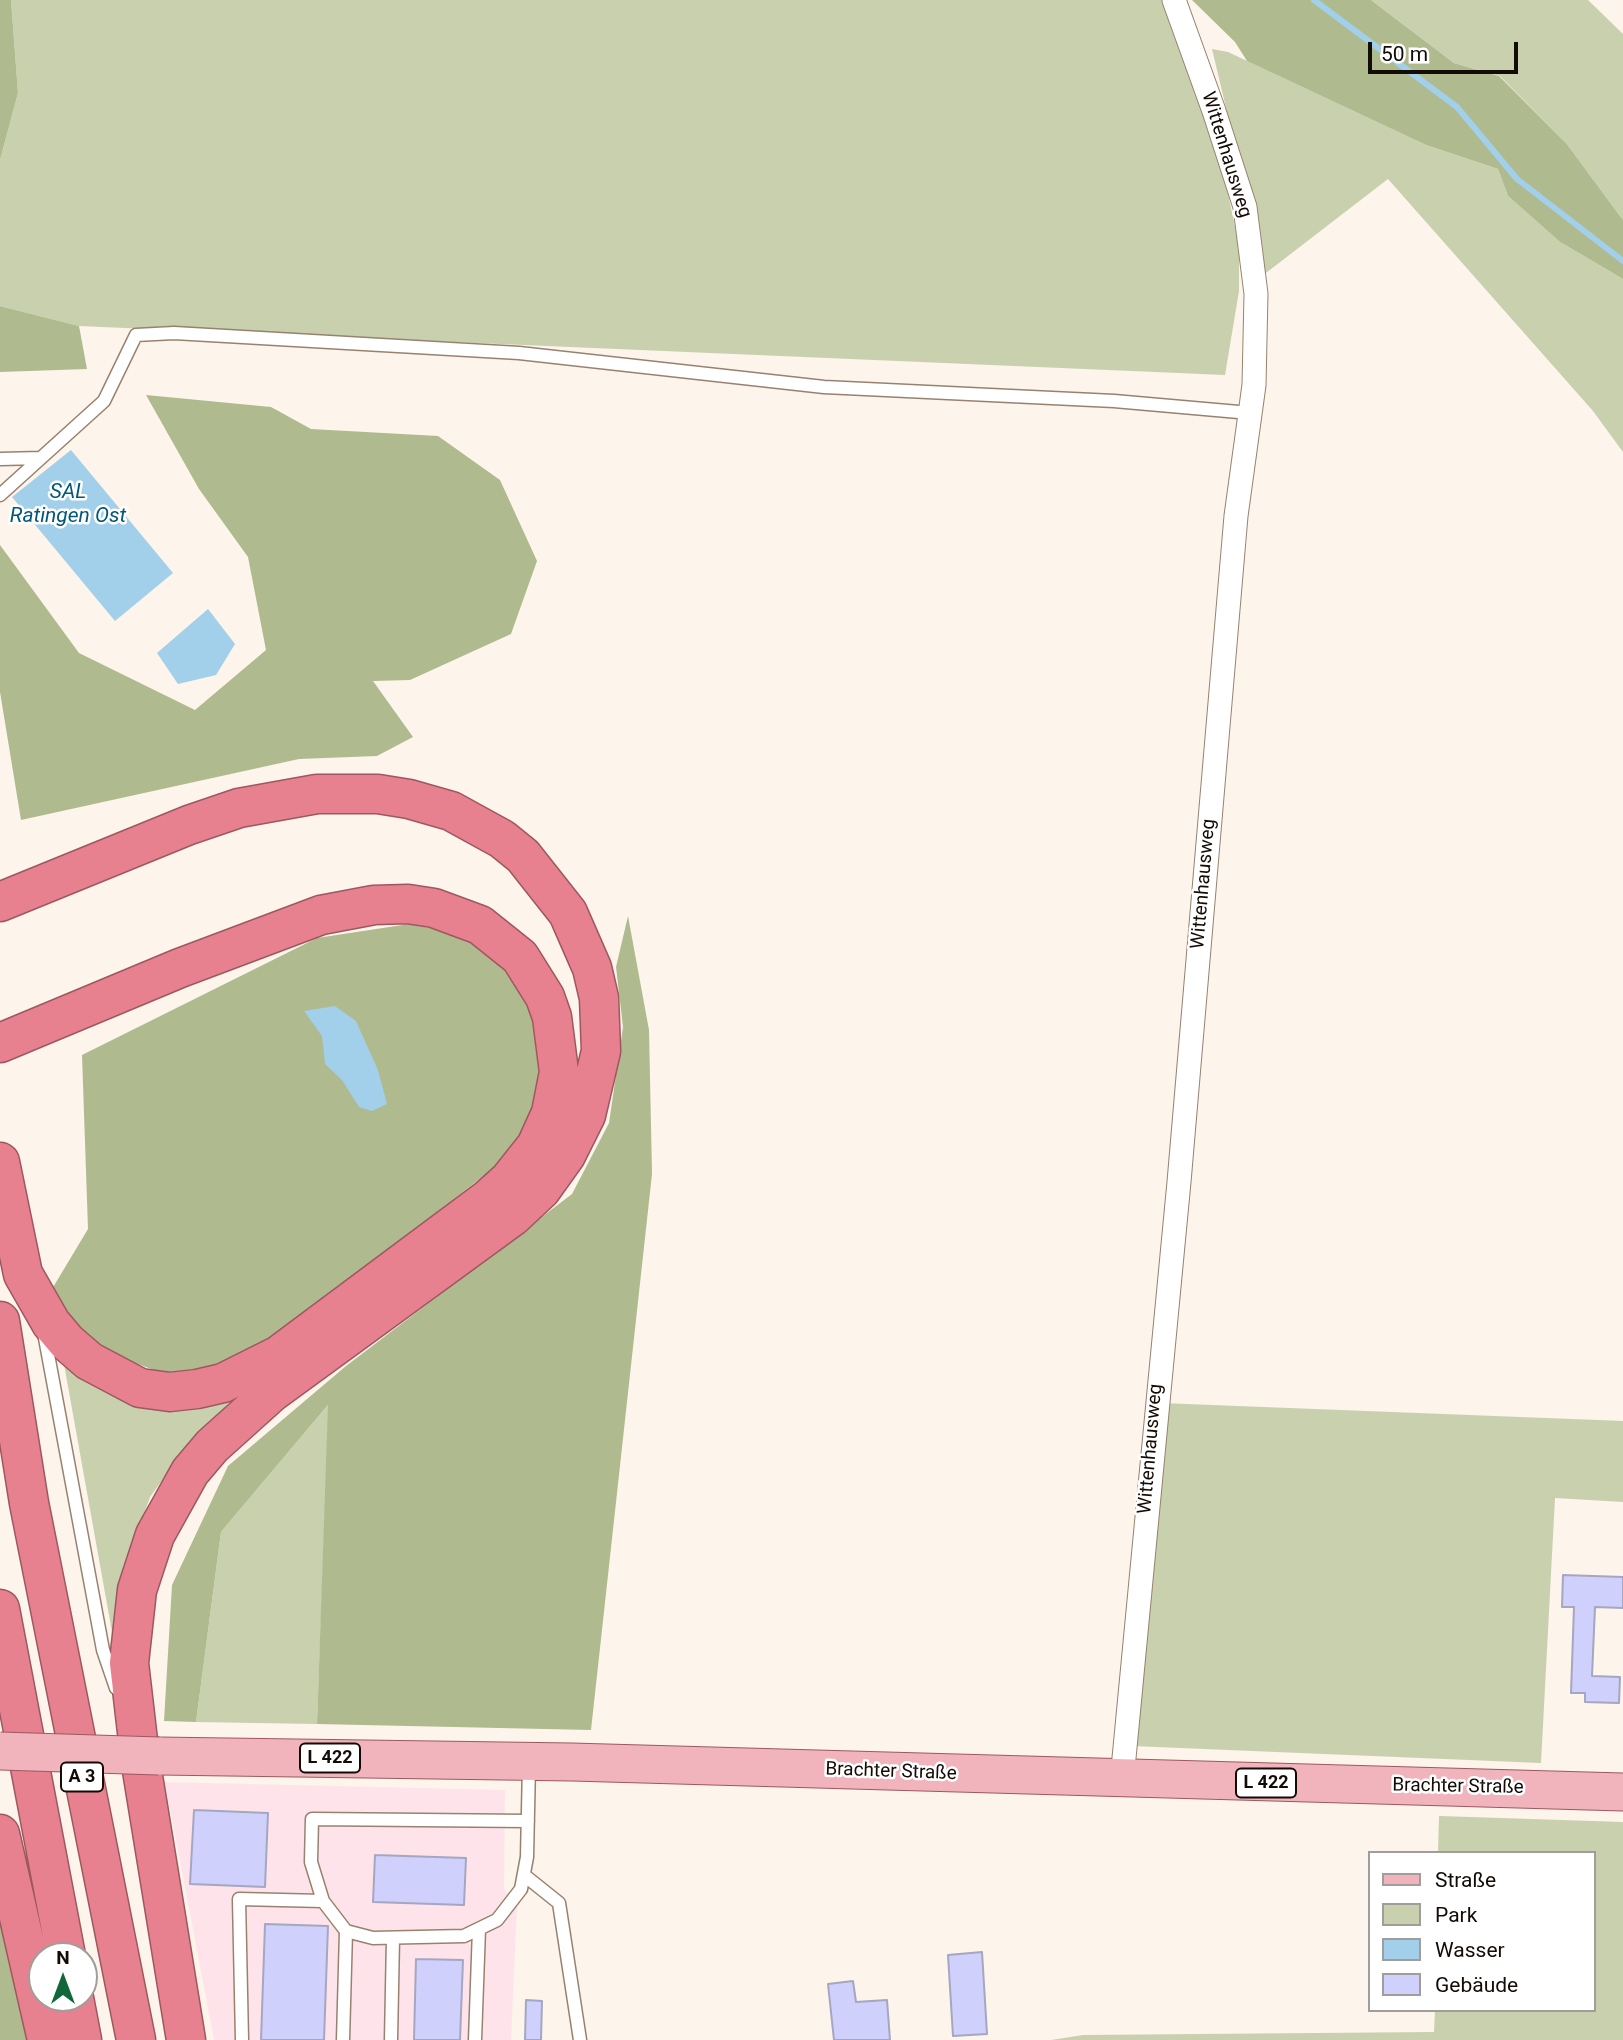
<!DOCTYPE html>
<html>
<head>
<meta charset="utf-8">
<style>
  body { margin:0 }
  #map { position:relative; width:1623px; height:2040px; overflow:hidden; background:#fdf4eb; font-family:Roboto,sans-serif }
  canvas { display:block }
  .legend { position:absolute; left:1368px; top:1851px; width:228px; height:161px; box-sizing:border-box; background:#fff; border:2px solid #a19d9b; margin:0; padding:9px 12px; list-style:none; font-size:21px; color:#130b05 }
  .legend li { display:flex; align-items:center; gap:14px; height:35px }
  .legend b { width:35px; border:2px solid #a19d9b }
  .north { position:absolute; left:28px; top:1942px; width:70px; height:70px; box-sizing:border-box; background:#fff; border:2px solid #a19d9b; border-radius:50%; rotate:0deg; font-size:19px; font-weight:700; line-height:28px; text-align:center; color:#130b05 }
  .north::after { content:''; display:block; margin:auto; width:24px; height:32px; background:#10683a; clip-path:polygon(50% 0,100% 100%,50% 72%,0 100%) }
  .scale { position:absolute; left:1368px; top:42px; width:150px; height:32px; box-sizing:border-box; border:4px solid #130b05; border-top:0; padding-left:9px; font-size:21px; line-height:24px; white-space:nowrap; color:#130b05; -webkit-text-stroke:5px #fff; paint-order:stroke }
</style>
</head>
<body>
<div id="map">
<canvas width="1623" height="2040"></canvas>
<ul class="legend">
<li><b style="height:9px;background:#f1b3bc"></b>Straße</li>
<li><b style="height:19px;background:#c8d0ae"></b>Park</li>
<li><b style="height:19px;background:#a2cfe9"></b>Wasser</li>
<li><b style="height:19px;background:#cfd1fc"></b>Gebäude</li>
</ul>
<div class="north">N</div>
<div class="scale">50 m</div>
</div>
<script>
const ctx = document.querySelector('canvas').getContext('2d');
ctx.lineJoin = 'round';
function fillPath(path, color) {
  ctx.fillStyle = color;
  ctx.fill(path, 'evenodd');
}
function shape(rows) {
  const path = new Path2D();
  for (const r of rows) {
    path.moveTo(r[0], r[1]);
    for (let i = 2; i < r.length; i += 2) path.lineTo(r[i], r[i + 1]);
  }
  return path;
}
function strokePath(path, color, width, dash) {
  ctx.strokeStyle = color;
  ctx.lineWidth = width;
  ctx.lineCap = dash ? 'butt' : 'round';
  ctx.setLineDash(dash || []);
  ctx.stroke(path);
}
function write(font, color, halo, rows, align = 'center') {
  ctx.font = font + ' Roboto,sans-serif';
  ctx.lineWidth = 5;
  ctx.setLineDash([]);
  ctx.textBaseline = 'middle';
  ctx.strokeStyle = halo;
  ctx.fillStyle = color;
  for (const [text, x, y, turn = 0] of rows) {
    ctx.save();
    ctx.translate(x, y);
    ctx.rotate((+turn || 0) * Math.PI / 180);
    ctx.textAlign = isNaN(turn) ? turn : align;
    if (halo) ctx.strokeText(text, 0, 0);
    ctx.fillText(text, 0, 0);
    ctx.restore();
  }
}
fillPath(shape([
  [165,1782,505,1790,504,1889,517,1906,511,2040,214,2040]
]), '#fee4ea');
fillPath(shape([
  [11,0,1173,0,1190,18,1239,245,1239,291,1225,375,79,326,0,306,0,160,18,93],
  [1371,0,1588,0,1623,34,1623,220,1566,143,1500,76,1454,63],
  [1212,49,1228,52,1426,145,1498,169,1508,196,1560,242,1623,279,1623,452,1593,411,1388,179,1262,276,1249,204],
  [62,1353,240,1392,186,1447,150,1497,124,1569,112,1632],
  [1161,1403,1623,1421,1623,1502,1555,1498,1541,1763,1132,1746],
  [329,1404,317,1724,196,1722,221,1532],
  [1439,1816,1623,1822,1623,2040,1051,2040,1083,2035,1434,2032,1435,2010,1593,2010,1593,1853,1438,1853]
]), '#c8d0ae');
fillPath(shape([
  [0,0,11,0,18,93,0,160],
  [1192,0,1371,0,1454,63,1499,76,1566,143,1623,220,1623,279,1560,242,1508,196,1498,169,1426,145,1247,61,1235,42],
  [0,306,79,326,87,369,0,372],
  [146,395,271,407,311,429,438,436,500,480,537,561,511,634,410,680,373,681,413,737,377,756,299,759,21,820,0,692,0,545,79,653,195,710,266,650,248,557,199,489],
  [628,916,649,1030,652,1174,591,1730,317,1724,328,1405,221,1532,196,1722,164,1721,172,1585,228,1466,346,1366,572,1194,609,1123,623,1027,616,967],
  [409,924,471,936,518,976,537,1012,543,1058,540,1101,512,1154,273,1339,218,1369,170,1376,122,1358,76,1329,49,1294,88,1229,82,1055,317,938],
  [0,1885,33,2040,0,2040]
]), '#b0ba8f');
fillPath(shape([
  [71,450,173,573,115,621,12,497],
  [208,609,235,644,216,675,178,684,157,653],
  [335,1006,356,1021,378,1070,387,1104,372,1111,359,1107,342,1080,325,1064,322,1036,304,1011]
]), '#a2cfe9');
strokePath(shape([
  [1314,0,1457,107,1517,179,1623,261]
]), '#a2cfe9', 6);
const building = shape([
  [1563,1575,1623,1577,1623,1608,1595,1607,1592,1676,1620,1677,1619,1703,1585,1702,1585,1693,1571,1693,1574,1607,1562,1607,1563,1575],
  [194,1810,268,1813,265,1887,190,1884,194,1810],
  [375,1855,466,1858,464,1905,373,1902,375,1855],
  [265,1924,328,1926,324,2040,261,2040,265,1924],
  [982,1952,987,2034,953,2036,948,1955,982,1952],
  [416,1959,463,1960,460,2040,414,2040,416,1959],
  [853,1981,856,2002,887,2000,890,2040,834,2040,828,1984,853,1981],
  [526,2000,542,2001,541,2040,525,2040,526,2000]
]);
fillPath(building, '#cfd1fc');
strokePath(building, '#a5a6c1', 2);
const lane = shape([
  [0,459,41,458],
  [0,495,104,401,136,335,174,333,519,353,824,387,1114,401,1250,413],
  [44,1333,103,1650,116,1688],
  [528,1821,312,1819,311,1862,323,1901,346,1931,373,1938,464,1936,497,1920,521,1889,527,1857,529,1765],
  [524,1875,559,1903,580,2040],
  [242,2040,239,1899,323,1901],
  [343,2040,346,1931],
  [391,2040,393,1938],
  [475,2040,479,1929]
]);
const street = shape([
  [1122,1779,1179,1182,1236,516,1254,385,1256,294,1245,207,1214,111,1174,0]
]);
const primary = shape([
  [159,1756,572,1762,1623,1792]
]);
const highway = shape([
  [0,902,189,825,239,808,317,794,378,794,409,799,451,811,502,839,523,856,568,913,592,968,599,998,601,1051,586,1115,566,1155,541,1190,512,1217,271,1393,212,1446,190,1472,155,1535,137,1590,129,1663,140,1758,186,2040],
  [0,1043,180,968,321,915,374,905,408,904,434,908,480,925,520,957,545,997,552,1017,559,1072,551,1113,536,1146,509,1180,488,1199,279,1355,223,1383,197,1389,170,1392,140,1388,89,1361,67,1342,51,1323,23,1274,0,1162],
  [0,1321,29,1503,136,2040],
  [0,1609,66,1956],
  [0,1834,47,2040],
  [74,1998,82,2040]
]);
strokePath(lane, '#98826f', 15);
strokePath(street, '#98826f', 25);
strokePath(primary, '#9d585f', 39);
strokePath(highway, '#9d585f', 41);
strokePath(lane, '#fff', 12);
strokePath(street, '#fff', 23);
strokePath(primary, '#f1b3bc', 37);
strokePath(highway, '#e7818f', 38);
const primaryBridge = shape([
  [0,1751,159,1756]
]);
strokePath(primaryBridge, '#9d585f', 39, []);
strokePath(primaryBridge, '#f1b3bc', 37);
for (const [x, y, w] of [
  [330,1758,60],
  [82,1777,42],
  [1266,1783,60]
]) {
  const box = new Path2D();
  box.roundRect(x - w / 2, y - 14.5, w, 29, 5);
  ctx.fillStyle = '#fff';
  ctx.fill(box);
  strokePath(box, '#130b05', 2);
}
write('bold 18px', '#130b05', null, [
  ["L 422",330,1758],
  ["A 3",82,1777],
  ["L 422",1266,1783]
]);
write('19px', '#130b05', '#fff', [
  ["Wittenhausweg",1226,155,73],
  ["Wittenhausweg",1204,884,-85],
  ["Wittenhausweg",1151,1449,-85],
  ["Brachter Straße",891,1772,2],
  ["Brachter Straße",1458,1787,1]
]);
write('italic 21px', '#02577a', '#fff', [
  ["SAL",68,493],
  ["Ratingen Ost",68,517]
]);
</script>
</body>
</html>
